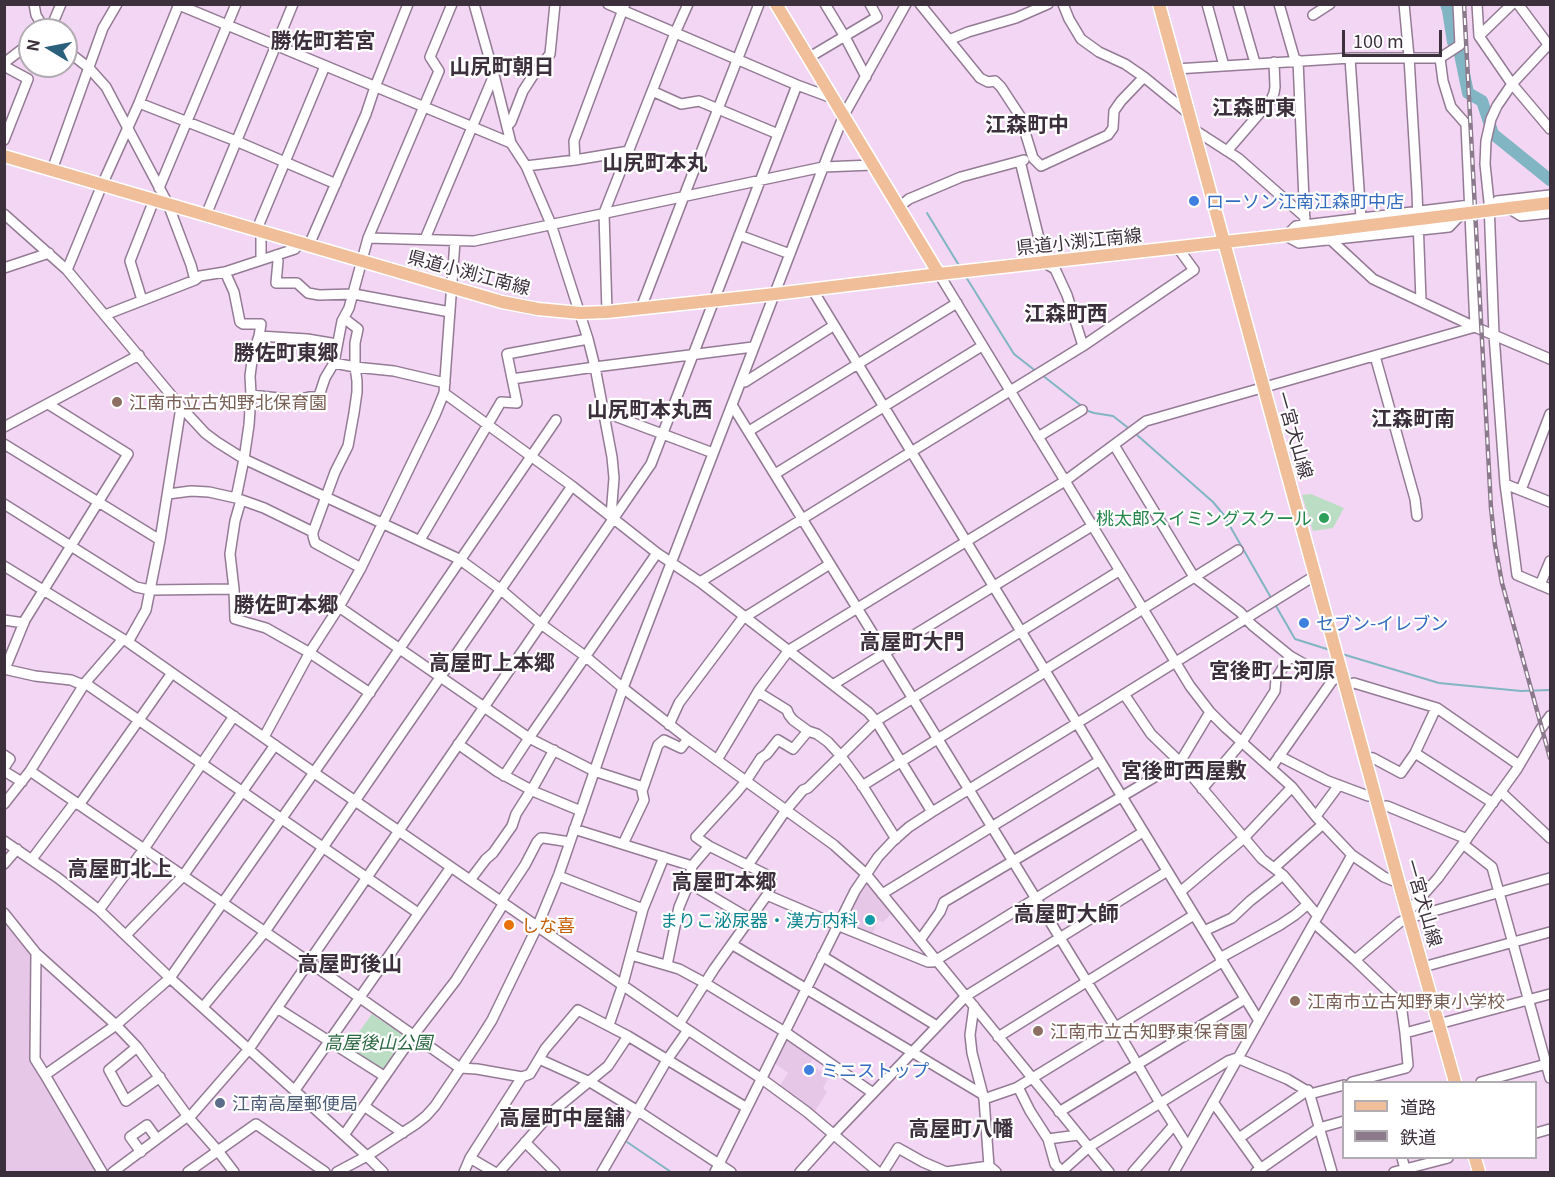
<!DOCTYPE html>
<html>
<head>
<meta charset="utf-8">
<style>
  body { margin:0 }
  #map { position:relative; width:1555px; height:1177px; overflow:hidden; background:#f2d6f3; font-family:Georgia,"Noto Sans JP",serif }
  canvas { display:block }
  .frame { position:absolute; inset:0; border:6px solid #3b303b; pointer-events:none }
  .legend { position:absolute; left:1342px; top:1081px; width:195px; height:78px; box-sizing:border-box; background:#fff; border:2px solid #b1acb1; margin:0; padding:8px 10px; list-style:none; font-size:18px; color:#3b303b }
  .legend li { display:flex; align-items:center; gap:12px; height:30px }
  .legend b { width:30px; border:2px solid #b1acb1 }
  .north { position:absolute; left:18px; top:18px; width:60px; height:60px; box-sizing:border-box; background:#fff; border:2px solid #b1acb1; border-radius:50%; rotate:280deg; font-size:16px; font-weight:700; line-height:24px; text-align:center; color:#3b303b }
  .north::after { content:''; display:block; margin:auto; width:21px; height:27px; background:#2a607b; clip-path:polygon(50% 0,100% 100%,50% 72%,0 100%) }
  .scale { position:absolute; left:1342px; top:30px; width:100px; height:27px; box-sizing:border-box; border:3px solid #3b303b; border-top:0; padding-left:8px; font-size:18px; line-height:21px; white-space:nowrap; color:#3b303b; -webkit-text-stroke:4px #fff; paint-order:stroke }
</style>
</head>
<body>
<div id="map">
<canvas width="1555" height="1177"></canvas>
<div class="frame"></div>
<ul class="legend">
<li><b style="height:8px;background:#f0be99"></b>道路</li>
<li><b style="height:8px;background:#8b798c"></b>鉄道</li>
</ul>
<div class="north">N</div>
<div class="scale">100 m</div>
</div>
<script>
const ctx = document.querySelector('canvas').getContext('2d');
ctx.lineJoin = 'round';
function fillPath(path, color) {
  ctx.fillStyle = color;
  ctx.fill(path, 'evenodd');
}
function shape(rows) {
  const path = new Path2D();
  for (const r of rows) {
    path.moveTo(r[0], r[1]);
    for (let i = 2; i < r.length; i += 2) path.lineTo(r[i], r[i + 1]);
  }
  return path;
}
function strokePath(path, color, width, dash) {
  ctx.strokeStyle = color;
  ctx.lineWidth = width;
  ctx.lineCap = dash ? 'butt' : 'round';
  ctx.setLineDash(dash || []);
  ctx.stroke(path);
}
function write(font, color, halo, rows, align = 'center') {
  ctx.font = font + ' Georgia,"Noto Sans JP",serif';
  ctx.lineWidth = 4.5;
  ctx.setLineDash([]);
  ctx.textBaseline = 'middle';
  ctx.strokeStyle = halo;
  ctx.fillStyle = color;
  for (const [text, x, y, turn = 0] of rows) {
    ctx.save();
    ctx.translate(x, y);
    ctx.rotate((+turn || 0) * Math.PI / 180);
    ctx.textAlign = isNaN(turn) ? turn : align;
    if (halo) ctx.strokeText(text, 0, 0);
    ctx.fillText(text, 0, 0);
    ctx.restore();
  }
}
fillPath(shape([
  [866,876,894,911,883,922,878,920,871,938,839,924],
  [4,912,36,953,35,1059,102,1172,5,1172],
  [785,1035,814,1056,810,1064,829,1077,823,1088,827,1092,815,1111,779,1087,788,1073,773,1062]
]), '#e7c7e8');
fillPath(shape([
  [1311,494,1344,508,1333,528,1313,531,1302,495],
  [372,1014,408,1038,384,1070,348,1047]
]), '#bbddc4');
strokePath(shape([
  [927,213,960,267],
  [966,277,1014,354,1037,372],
  [1042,375,1088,411,1094,413,1113,416,1127,427],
  [1137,435,1213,502,1223,514,1270,596],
  [1276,606,1295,639,1330,650],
  [1342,654,1439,683,1521,691,1550,690],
  [627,1142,671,1172]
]), '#81b5c3', 2);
strokePath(shape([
  [1446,4,1448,10,1453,42,1460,54,1468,93,1482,101,1493,134,1550,180]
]), '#81b5c3', 12);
const minor = shape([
  [34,4,36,15,45,30],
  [474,4,494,75,511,143,526,166,551,224,588,339,595,367,612,457,614,478,611,516],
  [608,4,797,85,832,98],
  [825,4,845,37,866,77],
  [920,4,980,78,988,82,995,81,1001,87,1020,116,1033,158,1041,166,1108,135,1113,128,1114,111,1121,101,1144,77],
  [1063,4,1069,19,1081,39,1099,52,1125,64,1144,77,1188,113],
  [1207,4,1224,66],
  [1238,4,1255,63],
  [1279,4,1295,60],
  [1404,4,1409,57,1417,192,1421,301],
  [1477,4,1479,36,1512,84,1550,129],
  [1518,4,1550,47],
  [179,5,511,143],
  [1313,15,1330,4],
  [50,30,61,4],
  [1479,36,1512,4],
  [949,40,968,32,1016,18,1048,4],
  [1550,43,1512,84,1497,106,1491,119,1486,141,1485,164,1489,202,1494,335,1505,484,1517,575,1550,589],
  [66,50,89,68,106,87,168,204,191,265,195,280],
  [808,58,877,17,870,4],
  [1350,58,1361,218],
  [1440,58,1460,45,1458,4],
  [1298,60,1305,224],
  [4,63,30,43],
  [4,66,28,79,4,140],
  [1176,69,1350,58,1440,58,1443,81,1451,107,1466,124,1475,327],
  [652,91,681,104,699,101,778,134],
  [139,103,236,141,336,184],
  [507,126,511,122,523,91,532,77,550,54,555,4],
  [1193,129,1238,158,1305,217],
  [1227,151,1271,100,1274,93,1275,87,1274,62],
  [575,160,574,141,625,4],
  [1020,161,1045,263,1055,269,1067,295,1083,346],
  [526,166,575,160,629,151],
  [52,170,103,28,117,4],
  [159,188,236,4],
  [1550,195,1497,201,1521,216,1550,213],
  [1470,205,1449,227,1299,243,1286,236,1296,226,1470,205],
  [899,207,909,199,961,177,1024,160],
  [4,214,67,270,181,407,205,433,217,442,244,459,459,559,500,589,541,624,585,656,623,688,688,739,834,845,866,874,1109,1172],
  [206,215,293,4],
  [257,229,325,66],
  [739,235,790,254],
  [368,238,474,241,823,167,873,165],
  [425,239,494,75],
  [1331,240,1373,279,1475,327,1550,359],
  [309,245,366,114,375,87,408,4],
  [276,255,278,261,276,283,297,283,308,293,319,295,354,294,450,312],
  [261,260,261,231],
  [4,268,49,253],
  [67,270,102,185,139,103,179,4],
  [225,272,234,292,240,322,243,324,261,324,259,336,253,354,250,376,251,394,249,425,244,459,236,498],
  [939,274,1190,686,1210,712,1226,728,1292,787,1317,818,1352,855,1384,877,1399,883],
  [812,289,1259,1021],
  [142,300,130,261,154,200],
  [641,308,684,196,759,4],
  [607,312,604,213,675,33,688,4],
  [105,315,195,280,200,276,225,272,295,249,299,241],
  [259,336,307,339,337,344],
  [1375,356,1415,499,1417,516],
  [334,363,355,367,394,371,445,383],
  [512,379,595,367,753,347],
  [741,382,745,382,833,326],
  [444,393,572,486,657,553,700,582,868,712,876,721,932,812],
  [251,395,297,400,309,397,318,397,320,393,325,378,334,363,342,321,349,308,368,238,439,71,430,57,452,4],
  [732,405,992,827,1087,982,1116,1028,1160,1103,1188,1147],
  [604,412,713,453],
  [4,427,139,355],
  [749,431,957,303],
  [1038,437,1082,410],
  [4,444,160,540],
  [1114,445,1194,577,1240,612,1252,625,1290,656,1332,680],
  [775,474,982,346],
  [1505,484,1550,502],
  [1521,490,1550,414],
  [168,494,191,491,209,492,236,498,264,508,313,532,313,536,315,543,361,568],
  [241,500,235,521,230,554,234,589,235,619,266,628,310,653,370,693],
  [4,504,136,587,150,590,234,589],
  [313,532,335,472,348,446,354,413,357,392,357,381,355,367,355,343,358,329,345,319],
  [420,540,501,402,517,403,507,354,588,339],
  [4,566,128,642,313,772,679,1024,762,1079,807,1112,878,1172],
  [700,582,1083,346,1194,270,1178,248],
  [1540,585,1550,561],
  [339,607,529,738,594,771,643,787],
  [4,620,24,623],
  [128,642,146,610,160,540,181,407],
  [4,669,35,676,71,680,83,685],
  [5,669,25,620,128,454,48,404],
  [85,683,418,913],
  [834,684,1092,526],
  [1345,686,1354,683,1437,708,1519,765],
  [758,692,787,710,789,715,793,720,808,731,817,734,828,742,840,755,862,785,896,839],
  [1124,694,1151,734,1180,762,1262,859,1283,875,1318,916],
  [669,725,679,703,742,619,830,564],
  [264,737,310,652,339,607,361,568,435,415,444,393,455,241],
  [458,744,498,772,535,792,581,811],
  [1415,753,1493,803],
  [4,755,10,759,4,768],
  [1279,756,1328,781,1368,796,1375,796],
  [1365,757,1373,758,1401,773,1415,753,1436,708],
  [717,760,759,690,789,650,1065,481,1146,421,1475,327],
  [1271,768,1332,681,1335,679],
  [4,771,22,782],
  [30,771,309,962,460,1068],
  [504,776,529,738,657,553],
  [862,786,1042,674,1048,668,1238,550],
  [1202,789,1242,742,1275,691,1276,679,1290,656],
  [1501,792,1550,838],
  [4,804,30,771,85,683,123,639],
  [79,805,172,673],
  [1378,807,1387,806,1467,839],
  [1316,816,1339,785],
  [574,829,692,866],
  [4,841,58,878,99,910,170,978,367,1156,383,1172],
  [623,844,644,800,642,791,658,745,664,740,681,748,688,739],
  [1463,844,1492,867,1550,1078],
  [32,859,75,802],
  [4,864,17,849],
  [748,865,786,810,803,790,808,788,876,721,1119,571],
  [1274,868,1323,824],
  [559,876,643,909],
  [470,880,486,859,493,853,512,826,516,814,535,784,554,750],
  [689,883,750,919],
  [1180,892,1244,838,1292,787],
  [882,894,1099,761],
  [767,895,771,886,771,877,709,846,696,837,737,792,746,781,761,758,767,754,778,740,793,749,808,731],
  [501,901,525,865,537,842,541,838,544,838,570,842],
  [99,910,144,849,234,716],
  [4,913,36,953,35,1059,45,1075],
  [1407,913,1438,878,1463,844,1517,769,1540,730,1550,716],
  [1314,923,1355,960,1400,922,1409,918,1550,878],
  [1204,931,1232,918,1250,901,1283,875],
  [126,935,183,876,275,745],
  [920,940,940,912,944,902,1180,762,1210,712],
  [733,945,982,1094],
  [36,953,116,1025,137,1047,189,1118,218,1151,234,1172],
  [631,955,679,969,705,983,785,1032,873,1093],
  [822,956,937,1026],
  [1220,958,1280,925,1295,915,1308,904],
  [1355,960,1401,1004,1405,1033],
  [667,965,679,907,689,883,692,866,709,846],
  [1423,967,1550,932],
  [974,1006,970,1035,972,1053,984,1099,989,1166,986,1172],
  [203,1007,264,933,572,486],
  [277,1008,384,1076],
  [679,1024,714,969,767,895,837,925,928,962,933,962,1143,832],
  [609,1025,623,984,643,909,664,857],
  [998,1037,1194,915],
  [137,1047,109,1070,126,1101,160,1077],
  [539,1059,590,1082,638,1111,731,1172],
  [460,1068,477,1069,522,1077],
  [1352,1082,1406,1068,1408,1065,1405,1033,1550,994],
  [1481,1082,1550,1063],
  [1018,1087,1030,1111,1048,1139,1055,1164,1062,1172],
  [295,1090,451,867],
  [1310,1094,1344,1085],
  [984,1099,1016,1088,1222,962],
  [1213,1102,1261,1169],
  [364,1106,403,1133],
  [1059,1112,1245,999],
  [189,1118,249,1049,651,464,797,85],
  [1536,1133,1550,1129],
  [344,1135,413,1036,456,980,504,903],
  [1239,1138,1308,1090],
  [1048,1139,1078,1135],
  [525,1142,555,1172],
  [141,1152,130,1137,147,1125,157,1139],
  [470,1158,494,1172],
  [1402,1158,1406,1172],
  [102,1172,45,1075,116,1025,170,978,357,711,556,420],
  [113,1172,188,1116],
  [188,1172,256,1124,325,1172],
  [337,1172,367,1156,416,1124,426,1116,435,1106,480,1039,492,1020,538,925,559,874,623,688,831,147,844,115,906,4],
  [464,1172,470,1158,522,1077,530,1074,545,1049,578,1010,628,1036,747,1108],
  [499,1172,552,1112,608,1066,628,1036],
  [602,1172,667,1060,688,1030],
  [715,1172,855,891,878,857,892,842,909,827,932,812,1100,709,1316,575],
  [800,1172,834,1134,966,996,1166,872],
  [883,1172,898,1148,923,1162,946,1172,989,1166,996,1172],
  [1061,1172,1089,1147,1228,1061,1237,1058,1287,1079,1309,1092,1332,1172],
  [1133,1172,1174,1125],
  [1174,1172,1352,855],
  [1256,1172,1319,1128,1344,1121],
  [1394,1172,1448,1158]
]);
const major = shape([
  [776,4,939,274],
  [1159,4,1399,883,1455,1082],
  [4,156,502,302,538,309,580,313,607,312,775,294,939,274,1314,232],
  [1475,1158,1479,1172]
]);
strokePath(minor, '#947b95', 12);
strokePath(major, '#fff', 15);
strokePath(minor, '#fff', 9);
strokePath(major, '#f0be99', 12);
const rail = shape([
  [1464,4,1491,508,1495,545,1502,583,1550,758]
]);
strokePath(rail, '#8b798c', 4.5);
strokePath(rail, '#fff', 2, [7]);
const majorBridge = shape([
  [1314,232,1550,203]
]);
strokePath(majorBridge, '#fff', 15, []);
strokePath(majorBridge, '#f0be99', 12);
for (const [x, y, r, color] of [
  [1194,201,6,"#3f7fe0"],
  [117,402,6,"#8d6e63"],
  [1324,518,6,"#2e9e5b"],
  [1304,623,6,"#3f7fe0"],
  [870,920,6,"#0f9aa8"],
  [509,925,6,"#e8710a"],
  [1295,1001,6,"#8d6e63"],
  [1038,1031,6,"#8d6e63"],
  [809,1070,6,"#3f7fe0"],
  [220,1103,6,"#5c6f8a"]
]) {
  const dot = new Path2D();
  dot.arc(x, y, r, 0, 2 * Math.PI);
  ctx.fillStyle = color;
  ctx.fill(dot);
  strokePath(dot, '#fff', 2);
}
write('18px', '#366cbe', '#fff', [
  ["ローソン江南江森町中店",1206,201],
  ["セブン-イレブン",1316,623],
  ["ミニストップ",821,1070]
], 'left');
write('18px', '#3b303b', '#fff', [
  ["県道小渕江南線",1079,241,-6],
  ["県道小渕江南線",469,272,15],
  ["一宮犬山線",1295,435,74],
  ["一宮犬山線",1424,903,74]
]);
write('18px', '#785e54', '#fff', [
  ["江南市立古知野北保育園",129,402],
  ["江南市立古知野東小学校",1307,1001],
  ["江南市立古知野東保育園",1050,1031]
], 'left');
write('18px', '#27864d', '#fff', [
  ["桃太郎スイミングスクール",1312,518]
], 'right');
write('18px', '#0d838f', '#fff', [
  ["まりこ泌尿器・漢方内科",858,920]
], 'right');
write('18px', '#c56008', '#fff', [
  ["しな喜",521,925]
], 'left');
write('italic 18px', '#296540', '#fff', [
  ["高屋後山公園",378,1042]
]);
write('18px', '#4e5e75', '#fff', [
  ["江南高屋郵便局",232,1103]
], 'left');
write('bold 21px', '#3b303b', '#fff', [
  ["勝佐町若宮",323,40],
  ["山尻町朝日",502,66],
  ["江森町東",1254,107],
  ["江森町中",1027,124],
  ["山尻町本丸",655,162],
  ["江森町西",1066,313],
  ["勝佐町東郷",286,352],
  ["山尻町本丸西",650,409],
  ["江森町南",1413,418],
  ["勝佐町本郷",286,604],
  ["高屋町大門",912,641],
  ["高屋町上本郷",492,662],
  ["宮後町上河原",1272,670],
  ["宮後町西屋敷",1184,770],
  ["高屋町北上",120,868],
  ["高屋町本郷",724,881],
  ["高屋町大師",1066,913],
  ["高屋町後山",350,963],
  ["高屋町中屋舗",562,1117],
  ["高屋町八幡",961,1128]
]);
</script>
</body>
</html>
